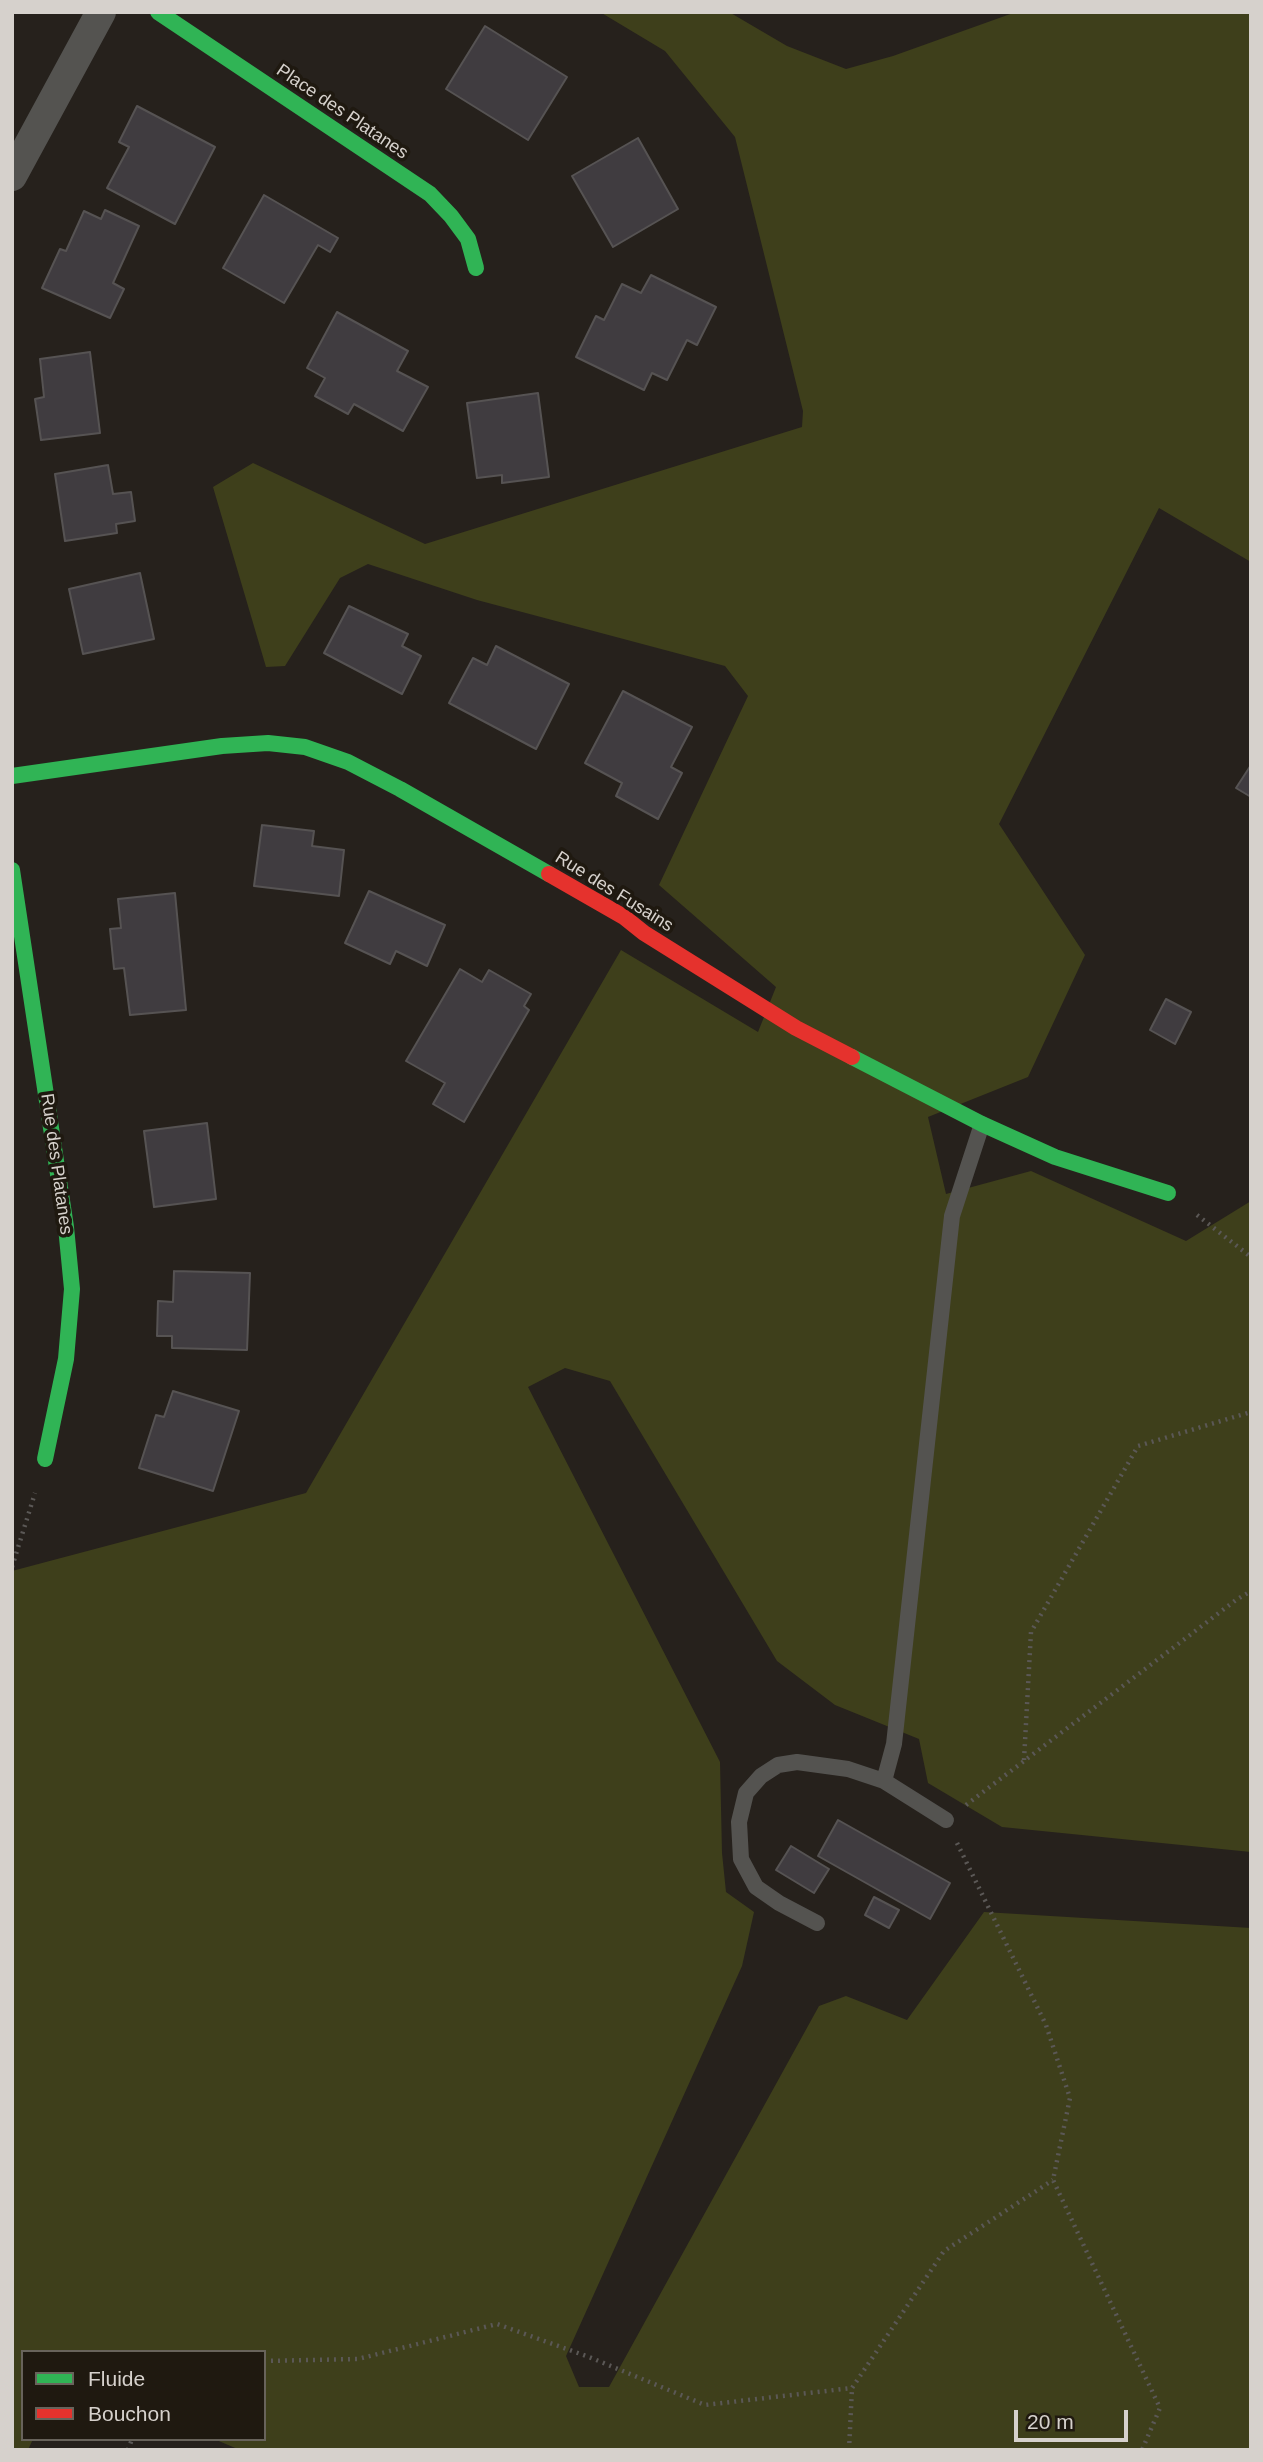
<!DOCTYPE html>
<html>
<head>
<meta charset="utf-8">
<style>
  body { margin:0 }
  #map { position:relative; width:1263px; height:2462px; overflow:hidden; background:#26211c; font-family:Helvetica,sans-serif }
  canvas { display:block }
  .frame { position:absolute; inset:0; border:14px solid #d6d1cc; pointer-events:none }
  .legend { position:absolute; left:21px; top:2350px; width:245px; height:91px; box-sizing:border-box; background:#1f1910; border:2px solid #68635b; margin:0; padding:9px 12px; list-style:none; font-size:21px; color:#d6d1cc }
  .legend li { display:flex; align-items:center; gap:14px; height:35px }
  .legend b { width:35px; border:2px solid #68635b }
  .scale { position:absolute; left:1014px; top:2410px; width:114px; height:32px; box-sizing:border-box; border:4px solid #d6d1cc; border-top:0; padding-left:9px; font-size:21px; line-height:24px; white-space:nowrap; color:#d6d1cc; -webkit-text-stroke:5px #1f1910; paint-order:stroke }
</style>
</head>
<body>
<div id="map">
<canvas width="1263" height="2462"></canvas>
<div class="frame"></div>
<ul class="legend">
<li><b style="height:9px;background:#30b455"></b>Fluide</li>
<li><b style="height:9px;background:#e5322d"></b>Bouchon</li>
</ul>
<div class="scale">20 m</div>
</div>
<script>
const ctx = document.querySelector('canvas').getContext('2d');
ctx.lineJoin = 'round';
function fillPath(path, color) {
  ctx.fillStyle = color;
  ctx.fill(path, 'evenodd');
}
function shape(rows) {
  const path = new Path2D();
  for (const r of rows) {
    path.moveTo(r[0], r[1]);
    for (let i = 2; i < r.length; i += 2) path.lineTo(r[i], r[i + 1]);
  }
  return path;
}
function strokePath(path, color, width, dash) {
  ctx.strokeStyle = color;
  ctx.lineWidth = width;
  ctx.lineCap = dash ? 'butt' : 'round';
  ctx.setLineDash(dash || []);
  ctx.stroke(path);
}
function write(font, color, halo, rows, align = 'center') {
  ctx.font = font + ' Helvetica,sans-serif';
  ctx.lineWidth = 7;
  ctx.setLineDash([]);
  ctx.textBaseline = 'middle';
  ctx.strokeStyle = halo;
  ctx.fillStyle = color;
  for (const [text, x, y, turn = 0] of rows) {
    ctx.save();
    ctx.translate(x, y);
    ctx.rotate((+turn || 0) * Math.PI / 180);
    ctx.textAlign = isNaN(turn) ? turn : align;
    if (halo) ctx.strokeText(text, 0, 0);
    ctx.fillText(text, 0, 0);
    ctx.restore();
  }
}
fillPath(shape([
  [600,12,729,12,787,46,846,69,893,56,1016,12,1251,12,1251,562,1159,508,999,824,1085,955,1028,1077,928,1117,946,1194,1031,1171,1186,1241,1251,1201,1251,1852,1002,1827,928,1783,919,1739,835,1705,777,1661,610,1381,565,1368,528,1387,720,1762,722,1853,726,1892,754,1912,742,1966,566,2356,579,2387,609,2387,819,2006,846,1996,907,2020,984,1912,1251,1928,1251,2450,240,2450,214,2439,264,2439,264,2352,23,2352,23,2439,33,2439,28,2450,12,2450,12,1571,306,1493,621,950,758,1032,776,987,659,885,748,696,725,666,477,600,368,564,340,578,285,666,266,667,213,487,253,463,425,544,802,427,803,411,735,137,665,51]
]), '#3e3f1b');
const building = shape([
  [485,26,567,77,528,140,446,89,485,26],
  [137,106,215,147,175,224,107,188,129,147,119,142,137,106],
  [638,138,678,209,613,247,572,176,638,138],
  [264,195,338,238,330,252,318,245,284,303,223,268,264,195],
  [105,210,139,226,113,283,124,289,110,318,42,288,60,249,66,251,84,211,101,219,105,210],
  [651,275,716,307,697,345,687,340,667,380,652,373,644,390,576,357,596,316,604,320,622,284,641,293,651,275],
  [337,312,408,351,397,371,428,387,403,431,354,404,348,414,315,396,325,378,307,368,337,312],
  [90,352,100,433,41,440,35,399,44,397,40,359,90,352],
  [538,393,549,477,502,483,502,475,477,478,467,403,538,393],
  [108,465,113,494,131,492,135,521,116,524,117,533,65,541,55,474,108,465],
  [140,573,154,639,83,654,69,589,140,573],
  [349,606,408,634,402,646,421,656,402,694,324,653,349,606],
  [496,646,569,684,536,749,449,703,473,658,487,665,496,646],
  [623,691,692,727,671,767,682,773,658,819,616,796,622,783,585,763,623,691],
  [1251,765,1251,797,1236,788,1251,765],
  [262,825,314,831,312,846,344,850,339,896,254,886,262,825],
  [369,891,445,925,427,966,396,951,390,964,345,943,369,891],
  [175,893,186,1010,130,1015,124,968,114,969,110,929,121,928,118,899,175,893],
  [460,969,482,982,489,970,531,994,524,1006,529,1010,464,1122,433,1104,445,1083,406,1061,460,969],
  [1166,999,1191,1012,1175,1044,1150,1030,1166,999],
  [207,1123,216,1199,154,1207,144,1131,207,1123],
  [174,1271,250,1273,247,1350,172,1348,172,1336,157,1336,158,1301,173,1302,174,1271],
  [173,1391,239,1411,213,1491,139,1468,156,1415,164,1417,173,1391],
  [838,1820,950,1883,930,1919,818,1856,838,1820],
  [791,1846,829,1869,814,1893,776,1870,791,1846],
  [874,1897,899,1910,889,1928,865,1915,874,1897]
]);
fillPath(building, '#403c40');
strokePath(building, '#565353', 2);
strokePath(shape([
  [1197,1215,1251,1257],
  [12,1567,35,1493],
  [1024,1760,1031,1632,1138,1446,1251,1412],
  [966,1805,1236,1600,1251,1591],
  [957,1843,1046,2025,1070,2098,1053,2180,1160,2408,1142,2450],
  [264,2361,358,2359,497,2324,589,2357,705,2405,852,2388,944,2251,1053,2180],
  [128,2450,132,2439],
  [849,2450,852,2388]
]), '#5b5856', 4.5, [2, 5]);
strokePath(shape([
  [884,1781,894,1744,952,1216,982,1124],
  [817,1923,779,1903,756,1887,741,1859,739,1822,746,1793,761,1776,778,1765,797,1762,848,1769,884,1781,946,1820]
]), '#545350', 16);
strokePath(shape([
  [12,176,101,12]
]), '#545350', 30);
strokePath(shape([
  [158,12,430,194,451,216,468,239,476,268],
  [12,776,222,746,268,743,305,747,348,762,400,789,549,874],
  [12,870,66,1227,72,1289,66,1359,45,1459],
  [852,1057,982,1124,1055,1157,1168,1193]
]), '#30b455', 16);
strokePath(shape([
  [549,874,624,917,644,933,796,1028,852,1057]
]), '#e5322d', 16);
write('18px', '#d6d1cc', '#1f1910', [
  ["Place des Platanes",342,112,34],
  ["Rue des Fusains",614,892,32],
  ["Rue des Platanes",56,1164,82]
]);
</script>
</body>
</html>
